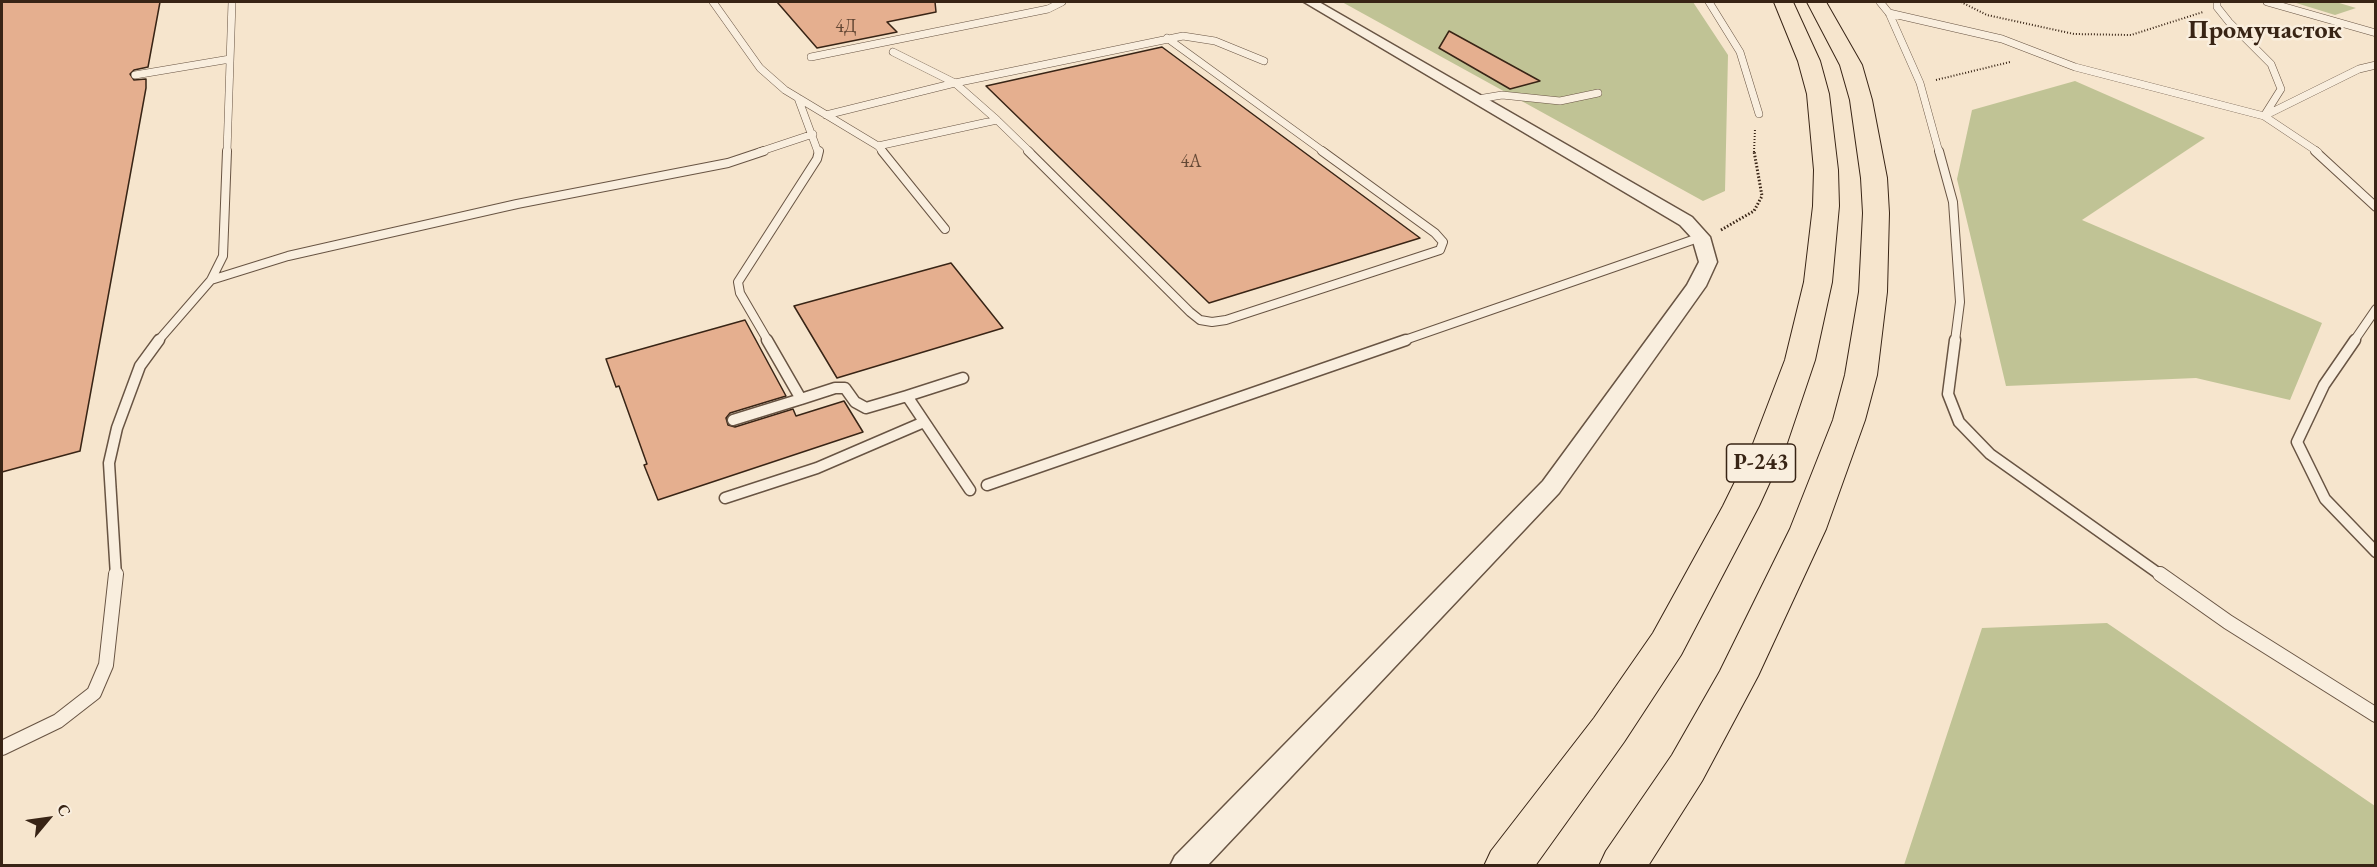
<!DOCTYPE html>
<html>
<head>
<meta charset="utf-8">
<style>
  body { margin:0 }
  #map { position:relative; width:2377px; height:867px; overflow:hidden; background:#f6e5cd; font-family:"EB Garamond",serif }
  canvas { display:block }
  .frame { position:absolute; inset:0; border:3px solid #382415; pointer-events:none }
  .north { position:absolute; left:18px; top:789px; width:60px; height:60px; -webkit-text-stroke:4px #f9eede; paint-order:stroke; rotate:61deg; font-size:16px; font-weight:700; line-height:24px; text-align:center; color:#382415 }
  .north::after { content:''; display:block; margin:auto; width:21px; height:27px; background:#382415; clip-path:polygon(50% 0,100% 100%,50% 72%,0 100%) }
</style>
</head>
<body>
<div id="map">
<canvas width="2377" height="867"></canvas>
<div class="frame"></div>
<div class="north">С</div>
</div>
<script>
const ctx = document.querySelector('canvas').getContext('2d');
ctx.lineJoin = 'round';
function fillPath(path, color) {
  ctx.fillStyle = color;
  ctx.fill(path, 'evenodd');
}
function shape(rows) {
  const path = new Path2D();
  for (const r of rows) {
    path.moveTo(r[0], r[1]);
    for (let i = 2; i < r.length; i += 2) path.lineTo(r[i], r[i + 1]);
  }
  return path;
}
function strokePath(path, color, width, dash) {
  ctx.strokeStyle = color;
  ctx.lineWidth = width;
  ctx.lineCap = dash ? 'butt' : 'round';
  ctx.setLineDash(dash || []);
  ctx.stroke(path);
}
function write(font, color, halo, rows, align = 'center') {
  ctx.font = font + ' "EB Garamond",serif';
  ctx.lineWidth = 5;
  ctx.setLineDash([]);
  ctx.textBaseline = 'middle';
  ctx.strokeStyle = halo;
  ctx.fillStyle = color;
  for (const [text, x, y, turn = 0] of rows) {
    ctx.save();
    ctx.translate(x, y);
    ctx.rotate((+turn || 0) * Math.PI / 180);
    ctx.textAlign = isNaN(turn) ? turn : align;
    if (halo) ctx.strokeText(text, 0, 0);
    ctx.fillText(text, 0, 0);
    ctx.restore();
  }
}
fillPath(shape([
  [1342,2,1693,2,1728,55,1725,191,1703,201],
  [2293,2,2336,2,2356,8,2335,15],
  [2075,81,2205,138,2082,220,2322,323,2290,400,2196,378,2006,386,1957,179,1972,110],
  [2107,623,2375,806,2375,865,1904,865,1982,628]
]), '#c0c395');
const building = shape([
  [2,2,160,2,148,67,134,70,130,74,134,80,146,79,146,88,80,451,2,472,2,2],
  [777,2,935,2,936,12,887,22,897,32,817,48,777,2],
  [1449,31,1540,81,1510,89,1439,48,1449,31],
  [1162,47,1420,238,1209,303,986,86,1162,47],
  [951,263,1003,328,837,378,794,306,951,263],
  [745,320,786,396,730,413,726,418,728,425,735,427,793,409,796,416,844,401,863,432,658,500,644,465,647,464,619,386,616,387,606,359,745,320]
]);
fillPath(building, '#e5af8f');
strokePath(building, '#382415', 1.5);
const laneFar3 = shape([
  [713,2,760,68,785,90,878,146,883,152],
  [1709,2,1740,52,1759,114],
  [1880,2,1889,13,1920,83,1939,152],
  [2217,2,2217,7,2229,22,2271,64,2281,89,2264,116,2318,152],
  [2267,2,2376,33],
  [1889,13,2002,39,2075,67,2264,116,2359,69,2376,65],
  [1167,38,1324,152],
  [811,57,1048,9,1062,2],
  [135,75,230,59],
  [798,98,818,152],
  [1478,99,1502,95,1560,101,1598,93],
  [826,115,955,83,1183,36,1215,41,1264,61],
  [997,120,1030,152],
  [878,146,997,120,955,83,893,52],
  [227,152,232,2],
  [759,152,813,134]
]);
const laneFar2 = shape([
  [882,151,945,229],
  [1028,151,1190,312,1200,320,1212,322,1226,320,1440,250,1443,242,1435,233,1322,151],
  [1939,151,1953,202,1960,302,1955,341],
  [2315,151,2376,207],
  [211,280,288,256,517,204,728,163,764,151],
  [158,341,211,280,223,256,227,151],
  [768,341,740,293,738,282,817,159,819,151],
  [1402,341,1701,237],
  [2354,341,2376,309]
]);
const laneFar1 = shape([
  [767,340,801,399,835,388,845,388,855,402,866,408,907,396,970,490],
  [1955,340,1948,394,1959,422,1990,454,2162,576],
  [2355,340,2324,385,2297,442,2325,499,2376,552],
  [907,396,963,378],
  [733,420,801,399],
  [987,485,1406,340],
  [725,498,817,468,924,422],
  [116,576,109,463,117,428,140,366,159,340]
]);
const lane = shape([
  [2160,574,2228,622,2376,715],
  [2,748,58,721,94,693,106,665,116,574]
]);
const street = shape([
  [1304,2,1319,2,1692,217,1710,237,1717,262,1706,286,1559,493,1207,866,1170,866,1175,856,1543,481,1687,285,1699,262,1692,238,1680,225,1304,2]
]);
const highway = shape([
  [1774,2,1793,2,1820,61,1829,94,1838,170,1839,206,1832,282,1815,360,1785,449,1759,506,1681,655,1624,742,1535,866,1484,866,1491,851,1594,718,1653,633,1723,506,1751,449,1785,360,1804,282,1813,206,1814,170,1807,94,1798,61,1774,2],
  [1807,2,1826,2,1862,65,1872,100,1887,178,1889,213,1887,292,1877,375,1865,420,1826,529,1758,676,1702,781,1648,866,1599,866,1606,851,1672,755,1720,671,1790,529,1833,420,1845,375,1859,292,1863,213,1861,178,1850,100,1840,65,1807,2]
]);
strokePath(laneFar3, '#685443', 8);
strokePath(laneFar2, '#685443', 10);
strokePath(laneFar1, '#685443', 13);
strokePath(lane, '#685443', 16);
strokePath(street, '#685443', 3);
strokePath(highway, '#382415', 2);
strokePath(shape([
  [1961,2,1987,15,2074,34,2131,35,2203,12],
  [1936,80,2010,62],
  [1754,152,1755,129]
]), '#382415', 2, [1, 2]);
strokePath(shape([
  [1721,230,1754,211,1762,196,1754,151]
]), '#382415', 3, [1.5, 2]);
strokePath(laneFar3, '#f9eede', 7);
strokePath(laneFar2, '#f9eede', 8);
strokePath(laneFar1, '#f9eede', 10);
strokePath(lane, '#f9eede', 14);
fillPath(street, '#f9eede');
fillPath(highway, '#f6e5cd');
write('18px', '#634734', null, [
  ["4Д",846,27],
  ["4А",1191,162]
]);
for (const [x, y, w] of [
  [1761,463,69]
]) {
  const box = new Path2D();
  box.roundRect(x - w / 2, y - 19, w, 38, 4.5);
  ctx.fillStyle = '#f9eede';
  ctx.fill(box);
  strokePath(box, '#382415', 1.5);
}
write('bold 22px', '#382415', null, [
  ["Р-243",1761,463]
]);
write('bold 26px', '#382415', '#f9eede', [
  ["Промучасток",2265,31]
]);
</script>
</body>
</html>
